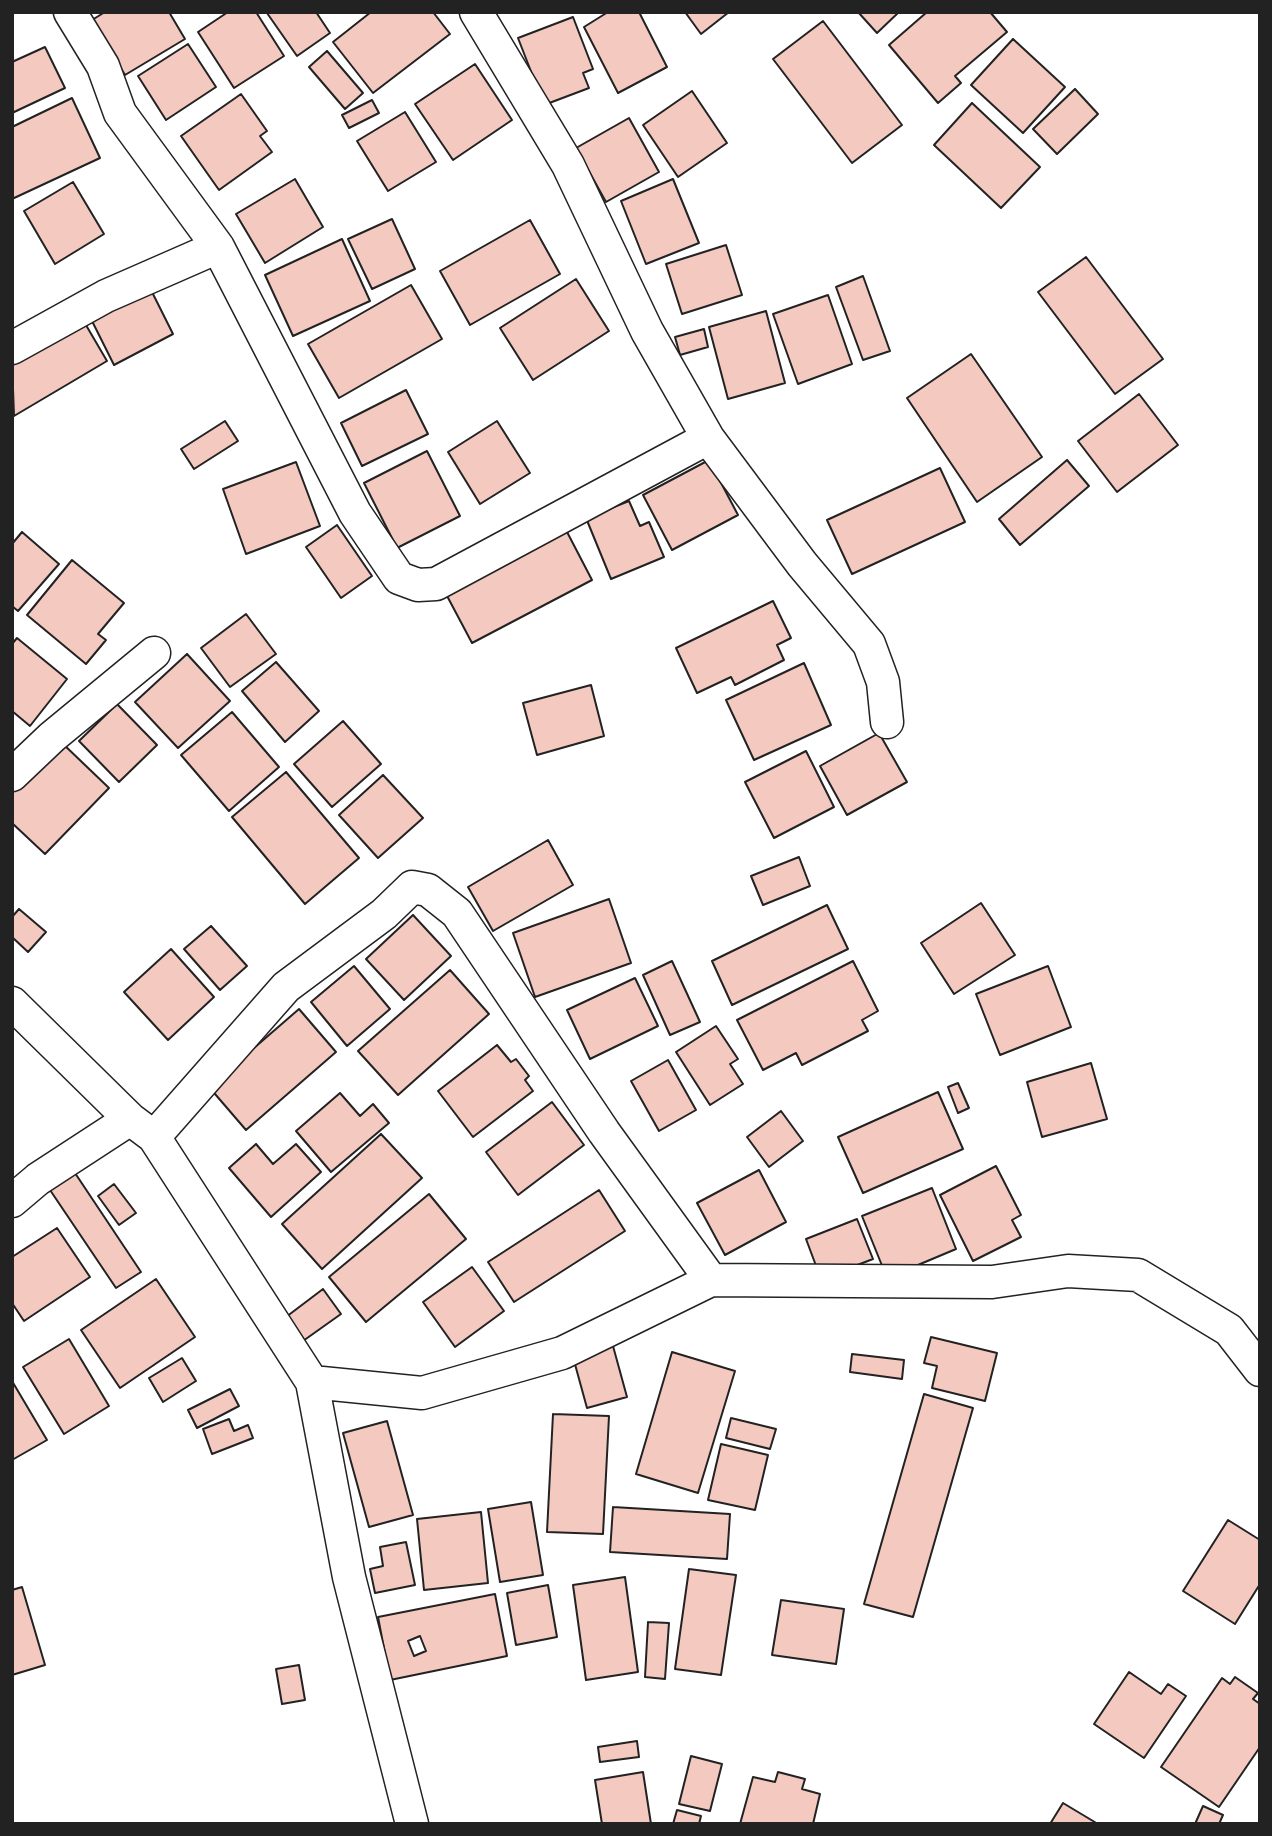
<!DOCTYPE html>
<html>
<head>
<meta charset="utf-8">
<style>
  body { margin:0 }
  #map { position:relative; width:1272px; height:1836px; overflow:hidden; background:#fff; font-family:"Open Sans",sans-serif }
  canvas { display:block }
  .frame { position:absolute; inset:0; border:14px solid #222; pointer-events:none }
</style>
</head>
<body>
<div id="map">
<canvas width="1272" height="1836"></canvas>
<div class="frame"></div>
</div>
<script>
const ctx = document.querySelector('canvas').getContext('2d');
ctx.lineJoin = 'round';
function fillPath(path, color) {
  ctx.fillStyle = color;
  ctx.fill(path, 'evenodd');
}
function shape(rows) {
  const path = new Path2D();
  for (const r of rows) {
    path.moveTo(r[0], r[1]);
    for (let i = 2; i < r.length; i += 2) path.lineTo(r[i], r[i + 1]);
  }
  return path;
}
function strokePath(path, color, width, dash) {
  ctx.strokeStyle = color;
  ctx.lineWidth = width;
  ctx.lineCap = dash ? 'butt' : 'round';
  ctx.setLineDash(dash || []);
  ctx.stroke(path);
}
const building = shape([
  [105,12,169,12,185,39,125,75,92,20,105,12],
  [228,12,256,12,284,56,234,88,198,32,228,12],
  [316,12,330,33,297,56,267,13,316,12],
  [371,12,433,12,450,34,373,93,333,42,371,12],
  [608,12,639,12,667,67,618,93,584,27,608,12],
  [685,12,729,12,701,34,685,12],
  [858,12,899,12,877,33,858,12],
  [927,12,990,12,1007,32,955,76,961,83,938,103,889,45,927,12],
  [573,17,593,69,583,73,589,88,544,105,518,38,573,17],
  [823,21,902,125,852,163,773,59,823,21],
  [1013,39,1065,87,1023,133,971,85,1013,39],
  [188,44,216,87,166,120,138,76,188,44],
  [45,47,65,88,12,113,12,62,45,47],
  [327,51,363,93,345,109,309,67,327,51],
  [475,64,512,120,453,160,415,104,475,64],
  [1075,89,1098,114,1057,154,1033,129,1075,89],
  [692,91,727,143,678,177,643,125,692,91],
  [241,94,267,131,260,136,272,152,219,190,181,136,241,94],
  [72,98,100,158,12,199,12,127,72,98],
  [372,100,379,113,349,128,342,115,372,100],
  [972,103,1040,167,1001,208,934,145,972,103],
  [405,112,436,162,388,191,357,141,405,112],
  [629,118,659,172,606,202,576,148,629,118],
  [295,179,323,227,265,263,236,214,295,179],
  [673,179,699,243,646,264,621,201,673,179],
  [73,182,104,234,55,264,24,211,73,182],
  [392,219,415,269,372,289,348,239,392,219],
  [530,220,560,274,470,325,440,271,530,220],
  [342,239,370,301,293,336,265,275,342,239],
  [726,245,742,295,682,314,666,264,726,245],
  [1086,257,1163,359,1115,394,1038,292,1086,257],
  [863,276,890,351,863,360,836,287,863,276],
  [576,279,609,331,533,380,500,328,576,279],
  [411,285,442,339,339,398,308,344,411,285],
  [150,288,173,334,114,365,91,319,150,288],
  [828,295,852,364,798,384,773,314,828,295],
  [766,311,785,383,728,399,709,327,766,311],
  [83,320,107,361,14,416,12,361,83,320],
  [704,329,708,347,680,355,675,337,704,329],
  [971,354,1042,457,977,502,907,398,971,354],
  [406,390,428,434,362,466,341,423,406,390],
  [1139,394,1178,445,1117,492,1078,441,1139,394],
  [225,421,238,441,194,469,181,449,225,421],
  [497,421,530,473,480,504,448,452,497,421],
  [427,451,460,516,397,548,364,483,427,451],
  [709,460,738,515,672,550,643,495,709,460],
  [1067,460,1089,486,1020,545,999,519,1067,460],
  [296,462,320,526,246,554,223,489,296,462],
  [940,468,965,522,852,574,827,520,940,468],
  [629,501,640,526,649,522,664,557,611,579,586,518,629,501],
  [337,525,372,576,341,598,306,547,337,525],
  [566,530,592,580,472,643,446,594,566,530],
  [22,532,59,564,18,611,12,606,12,544,22,532],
  [72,560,124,603,98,634,106,640,86,664,27,615,72,560],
  [773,601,791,638,777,645,784,660,735,685,731,677,697,693,676,648,773,601],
  [246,614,276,654,230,687,201,648,246,614],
  [17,638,67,679,30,726,12,711,12,644,17,638],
  [187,654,230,701,178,748,135,702,187,654],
  [276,662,319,711,285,742,242,691,276,662],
  [804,663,831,725,754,760,726,700,804,663],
  [591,685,604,736,537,755,523,703,591,685],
  [117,704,157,745,119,782,79,741,117,704],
  [232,712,279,767,229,811,181,755,232,712],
  [343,721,381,764,332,807,294,764,343,721],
  [879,733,907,782,847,815,820,766,879,733],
  [61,742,109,788,45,854,12,823,12,792,61,742],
  [806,751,834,807,774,838,745,782,806,751],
  [286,772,359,858,305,904,232,817,286,772],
  [383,775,423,818,378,858,339,815,383,775],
  [548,840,573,885,493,931,468,887,548,840],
  [799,857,810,886,763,905,751,876,799,857],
  [609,899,631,963,535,997,513,933,609,899],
  [981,903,1015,955,954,994,921,943,981,903],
  [827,905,848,949,732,1005,712,961,827,905],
  [19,909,46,932,28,952,12,937,12,917,19,909],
  [413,915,451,956,404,1000,366,959,413,915],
  [211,926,247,966,220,990,184,949,211,926],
  [171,949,214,997,168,1040,124,992,171,949],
  [672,961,700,1022,670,1035,643,975,672,961],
  [853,961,878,1011,862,1020,868,1031,802,1065,796,1053,763,1070,737,1020,853,961],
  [354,966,390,1009,347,1046,311,1002,354,966],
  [1048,966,1071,1027,1000,1055,976,994,1048,966],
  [450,970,489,1014,398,1095,358,1051,450,970],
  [635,978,658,1026,590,1059,567,1010,635,978],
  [299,1009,336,1052,246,1130,209,1087,299,1009],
  [716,1026,738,1059,730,1064,743,1084,710,1105,676,1052,716,1026],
  [497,1045,511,1062,516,1059,529,1076,525,1080,533,1091,473,1137,438,1091,497,1045],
  [668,1060,696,1110,659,1131,631,1081,668,1060],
  [1091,1063,1107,1119,1042,1137,1027,1082,1091,1063],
  [958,1083,969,1108,958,1113,948,1087,958,1083],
  [938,1092,963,1149,863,1193,838,1137,938,1092],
  [340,1093,360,1116,373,1104,389,1123,331,1172,296,1131,340,1093],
  [552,1102,584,1145,518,1195,486,1152,552,1102],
  [781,1111,803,1141,769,1167,747,1137,781,1111],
  [381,1134,422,1178,322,1269,282,1224,381,1134],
  [256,1144,273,1164,296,1144,321,1172,271,1217,229,1168,256,1144],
  [996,1166,1021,1215,1012,1220,1021,1237,973,1261,940,1195,996,1166],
  [73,1170,141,1272,116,1288,48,1187,73,1170],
  [759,1170,786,1222,725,1255,697,1203,759,1170],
  [114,1184,136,1213,119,1225,98,1196,114,1184],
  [932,1188,956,1249,887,1278,862,1216,932,1188],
  [599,1190,625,1231,514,1302,488,1262,599,1190],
  [429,1194,466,1239,366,1322,329,1277,429,1194],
  [857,1219,873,1259,821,1279,806,1239,857,1219],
  [57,1228,90,1277,24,1321,12,1303,12,1257,57,1228],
  [472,1267,504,1311,455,1347,423,1302,472,1267],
  [156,1279,195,1337,120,1388,81,1330,156,1279],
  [323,1289,341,1314,303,1341,286,1317,323,1289],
  [931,1337,997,1353,985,1401,932,1388,937,1366,924,1363,931,1337],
  [69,1339,109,1406,64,1434,23,1367,69,1339],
  [613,1346,627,1397,587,1408,573,1357,613,1346],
  [672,1352,735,1371,698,1493,636,1474,672,1352],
  [852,1354,904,1360,902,1379,850,1372,852,1354],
  [182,1358,196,1381,163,1402,149,1378,182,1358],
  [12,1381,47,1440,12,1460,12,1381],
  [230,1389,239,1406,197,1428,188,1410,230,1389],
  [924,1394,973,1408,913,1617,864,1604,924,1394],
  [553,1414,609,1416,603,1534,547,1532,553,1414],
  [731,1418,776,1429,770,1449,726,1438,731,1418],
  [229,1419,234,1431,248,1425,253,1438,212,1454,203,1429,229,1419],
  [387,1421,413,1515,369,1527,343,1433,387,1421],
  [721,1444,768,1455,755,1510,708,1500,721,1444],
  [531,1502,543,1575,500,1582,488,1509,531,1502],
  [613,1507,730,1514,727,1559,610,1552,613,1507],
  [481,1512,488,1583,424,1590,417,1519,481,1512],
  [1228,1520,1260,1540,1260,1584,1235,1624,1183,1591,1228,1520],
  [406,1542,415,1585,375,1593,370,1569,383,1566,380,1547,406,1542],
  [689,1569,736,1575,721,1675,675,1669,689,1569],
  [625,1577,638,1672,586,1680,573,1585,625,1577],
  [548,1585,557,1637,516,1645,507,1593,548,1585],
  [22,1587,45,1665,12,1675,12,1590,22,1587],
  [495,1594,507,1656,390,1680,378,1617,495,1594],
  [420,1636,426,1651,414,1656,408,1641,420,1636],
  [781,1600,844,1609,836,1664,772,1655,781,1600],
  [648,1622,669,1623,665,1679,645,1677,648,1622],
  [299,1665,305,1700,282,1704,276,1669,299,1665],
  [1129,1672,1161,1694,1168,1684,1186,1696,1144,1758,1094,1724,1129,1672],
  [1235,1677,1258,1693,1253,1699,1260,1704,1260,1747,1219,1807,1161,1767,1222,1678,1230,1684,1235,1677],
  [637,1741,639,1757,600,1762,598,1747,637,1741],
  [691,1756,722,1764,710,1811,679,1804,691,1756],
  [643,1772,651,1824,602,1824,595,1780,643,1772],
  [778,1772,805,1779,802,1789,820,1794,813,1824,740,1824,753,1777,775,1782,778,1772],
  [1063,1803,1098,1824,1050,1824,1063,1803],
  [1203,1806,1223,1815,1219,1824,1195,1824,1203,1806],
  [677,1810,701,1816,699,1824,673,1824,677,1810]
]);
fillPath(building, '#f3c9c0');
strokePath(building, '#222', 2);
const minor = shape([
  [70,12,103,66,120,113,218,247,355,513,399,578,418,585,436,584,708,438],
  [476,12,568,165,647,331,708,438,802,564,869,644,883,682,887,722],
  [12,348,106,296,218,247],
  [12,775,52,737,154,653],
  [12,1003,130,1119,154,1137,312,1382,349,1577,412,1824],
  [154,1137,286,987,384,914,412,887,428,890,457,913,604,1132,711,1280],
  [12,1201,38,1179,130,1119],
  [312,1382,422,1393,562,1353,711,1280,992,1282,1068,1271,1138,1275,1229,1330,1260,1370]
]);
strokePath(minor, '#222', 35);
strokePath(minor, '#fff', 32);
</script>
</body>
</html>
